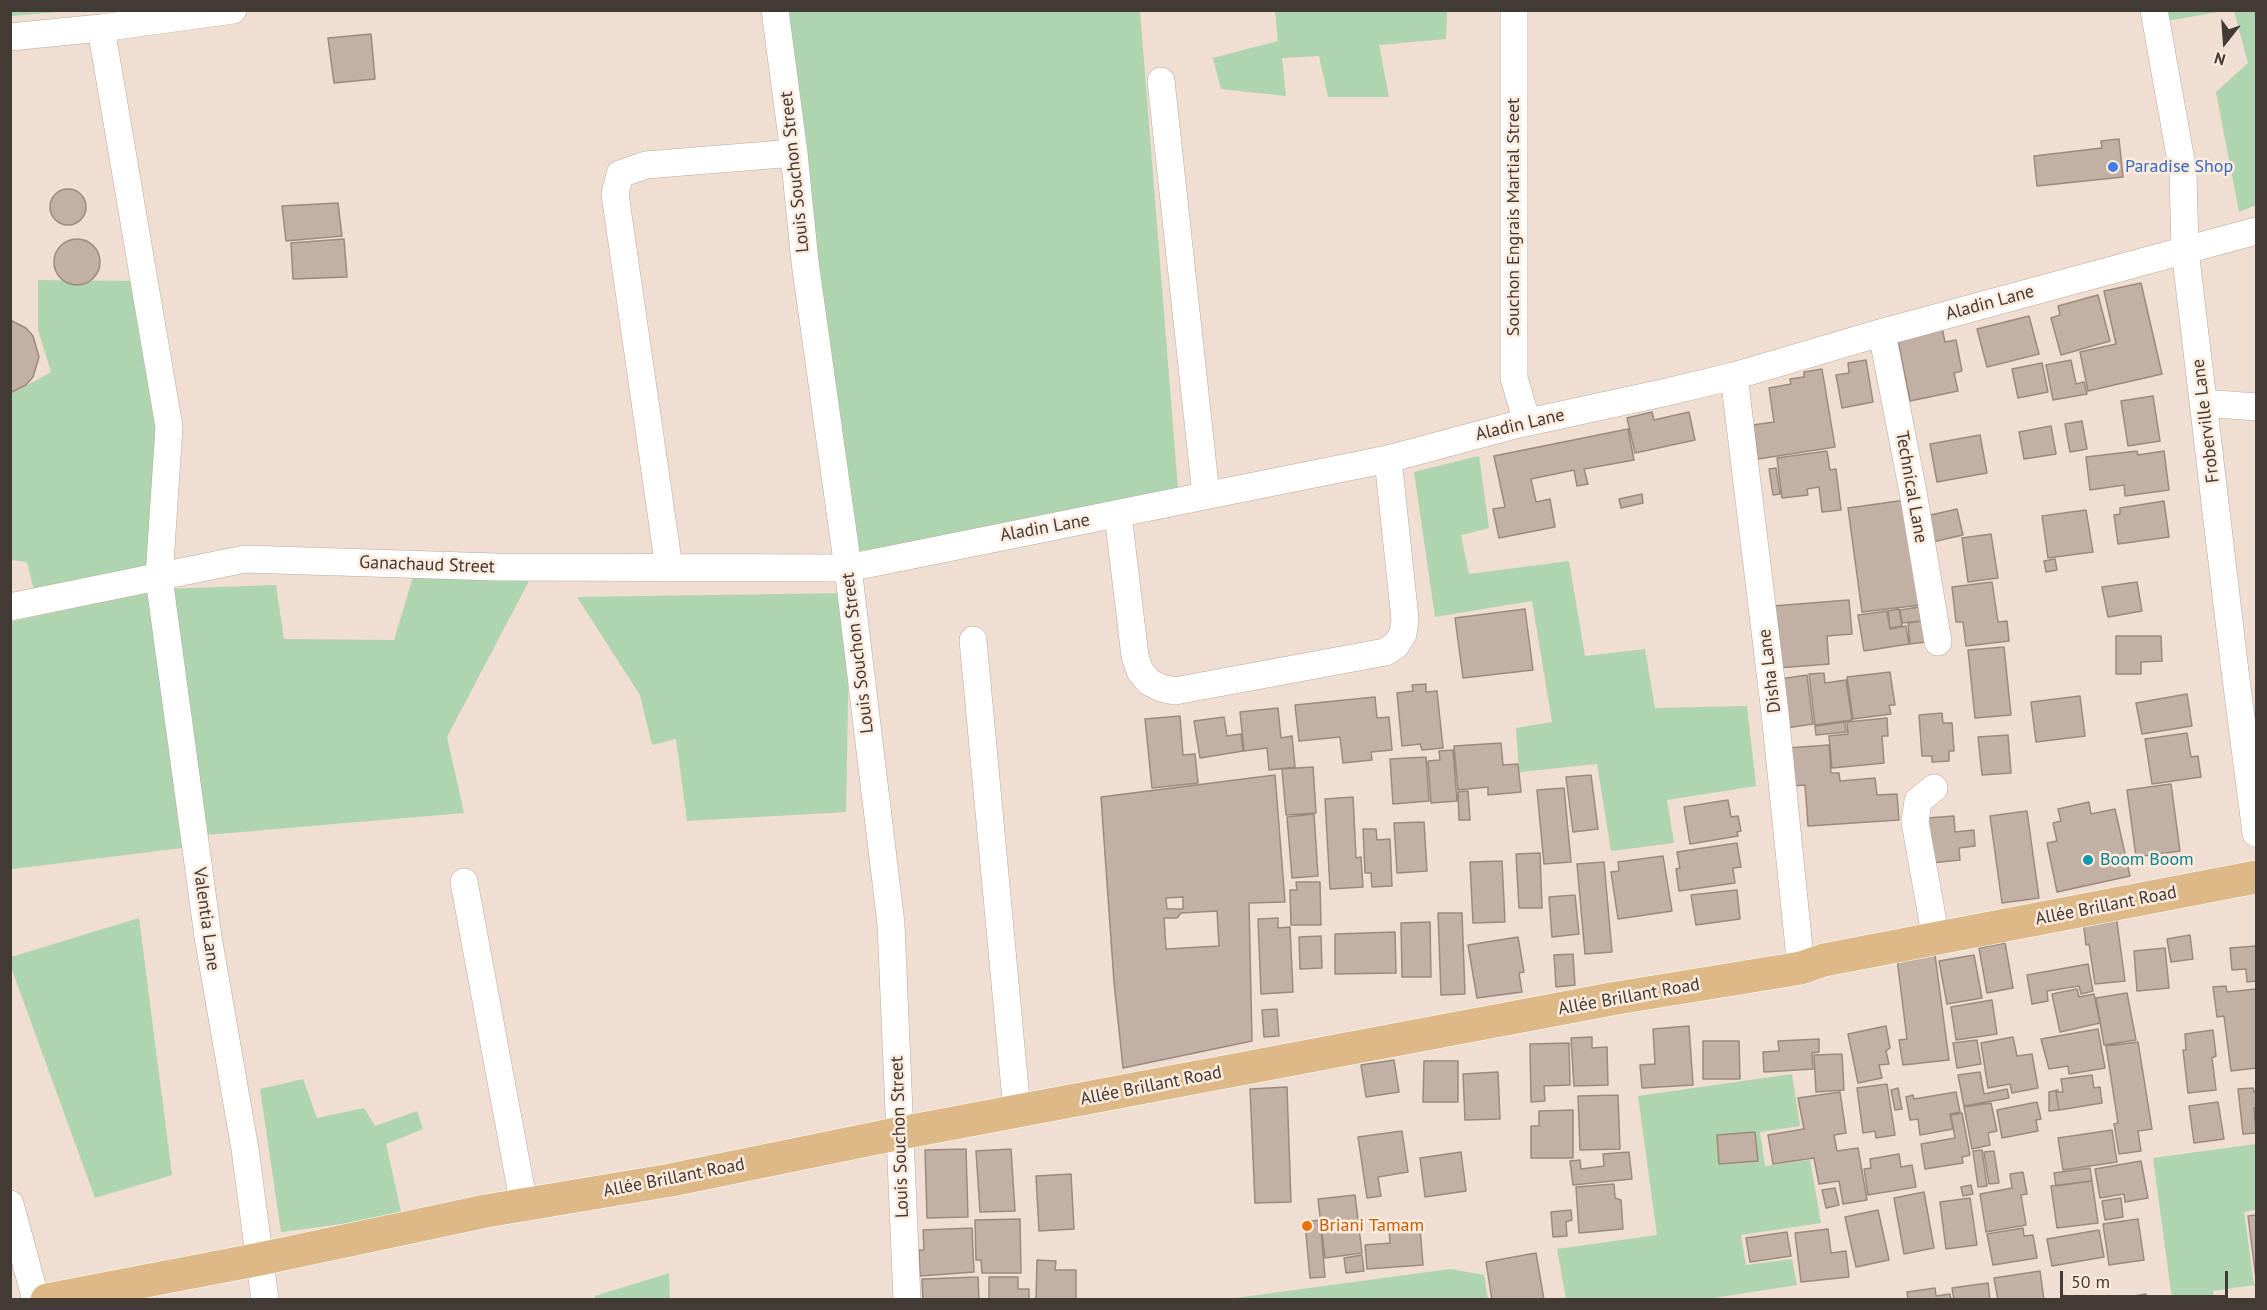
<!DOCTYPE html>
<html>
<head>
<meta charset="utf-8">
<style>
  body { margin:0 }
  #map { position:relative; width:2267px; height:1310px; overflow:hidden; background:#efded1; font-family:"PT Sans",sans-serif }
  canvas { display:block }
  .frame { position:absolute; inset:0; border:12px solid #413a35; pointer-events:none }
  .north { position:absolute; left:2195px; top:12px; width:60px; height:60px; -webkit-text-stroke:4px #fdebde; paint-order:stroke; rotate:197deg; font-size:16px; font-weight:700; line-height:24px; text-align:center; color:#413a35 }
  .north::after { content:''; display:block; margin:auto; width:21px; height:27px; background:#413a35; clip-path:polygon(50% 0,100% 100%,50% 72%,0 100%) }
  .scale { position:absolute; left:2060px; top:1271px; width:168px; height:27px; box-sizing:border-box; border:3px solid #413a35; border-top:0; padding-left:8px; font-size:18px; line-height:21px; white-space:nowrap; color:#413a35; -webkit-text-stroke:4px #fdebde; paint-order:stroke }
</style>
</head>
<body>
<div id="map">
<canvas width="2267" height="1310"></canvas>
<div class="frame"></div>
<div class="north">N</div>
<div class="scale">50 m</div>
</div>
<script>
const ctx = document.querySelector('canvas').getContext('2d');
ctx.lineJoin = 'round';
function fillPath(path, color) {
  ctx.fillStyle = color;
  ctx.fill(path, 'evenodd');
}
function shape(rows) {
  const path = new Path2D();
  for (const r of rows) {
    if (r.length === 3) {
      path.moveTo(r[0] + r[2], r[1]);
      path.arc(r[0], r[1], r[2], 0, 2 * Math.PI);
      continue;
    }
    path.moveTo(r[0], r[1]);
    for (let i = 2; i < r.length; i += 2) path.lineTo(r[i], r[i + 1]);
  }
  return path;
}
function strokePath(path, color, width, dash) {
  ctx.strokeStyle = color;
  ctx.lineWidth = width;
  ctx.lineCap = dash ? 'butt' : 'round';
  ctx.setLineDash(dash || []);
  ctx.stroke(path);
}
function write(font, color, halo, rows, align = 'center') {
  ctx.font = font + ' "PT Sans",sans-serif';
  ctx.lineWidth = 5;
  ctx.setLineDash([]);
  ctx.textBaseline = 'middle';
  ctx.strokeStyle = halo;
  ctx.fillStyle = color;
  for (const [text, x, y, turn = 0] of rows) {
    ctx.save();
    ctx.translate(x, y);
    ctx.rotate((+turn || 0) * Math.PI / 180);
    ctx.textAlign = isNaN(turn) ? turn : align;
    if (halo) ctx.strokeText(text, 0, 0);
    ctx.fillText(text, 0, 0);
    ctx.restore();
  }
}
fillPath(shape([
  [11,10,71,10,71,11,11,16],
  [2164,10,2224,11,2167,21],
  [783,11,1140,11,1179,501,858,551],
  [1275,11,1275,10,1453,11,1447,12,1446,39,1379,45,1389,97,1328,97,1319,56,1282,58,1286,96,1221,89,1213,58,1278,41],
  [2234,11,2256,11,2256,205,2239,212,2216,92,2248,63],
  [38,280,132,281,160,417,151,564,34,590,27,562,11,560,11,391,17,391,51,372,38,330],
  [1479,456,1489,528,1461,535,1469,574,1569,561,1585,656,1645,649,1655,708,1747,706,1756,786,1667,800,1674,843,1611,851,1597,764,1519,772,1516,728,1552,722,1532,601,1435,617,1414,472],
  [413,577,529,581,447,737,464,813,194,836,182,848,13,869,10,864,10,622,161,589,276,585,284,639,394,640],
  [850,593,846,812,687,821,676,739,652,745,640,695,577,597],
  [139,918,172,1175,95,1198,11,967,11,957],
  [1792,1074,1800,1126,1760,1132,1765,1166,1810,1160,1821,1223,1741,1235,1746,1265,1792,1259,1797,1285,1701,1300,1566,1299,1557,1249,1657,1235,1638,1096],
  [303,1079,317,1118,364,1108,375,1126,417,1111,423,1129,386,1144,402,1216,281,1232,260,1089],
  [2256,1144,2256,1210,2244,1212,2254,1284,2256,1285,2256,1296,2254,1285,2213,1291,2214,1299,2172,1299,2153,1158],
  [1450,1269,1484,1275,1488,1299,1228,1299],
  [669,1273,670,1299,595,1299,595,1296]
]), '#aed5af');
const building = shape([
  [371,34,375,79,334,83,328,38,371,34],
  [2119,139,2123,177,2037,186,2034,156,2102,148,2101,141,2119,139],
  [68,207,18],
  [338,203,342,236,286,241,282,206,338,203],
  [77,262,23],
  [344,239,347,277,293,279,291,243,344,239],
  [2141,283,2162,374,2088,391,2080,352,2116,344,2104,291,2141,283],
  [2098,295,2110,341,2061,355,2051,318,2060,315,2058,306,2098,295],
  [2029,316,2039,354,1987,367,1977,329,2029,316],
  [10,320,26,328,33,336,39,357,33,377,26,385,10,393,10,320],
  [1942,328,1945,342,1956,340,1962,371,1954,373,1958,391,1910,401,1897,336,1942,328],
  [1866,360,1873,402,1842,408,1836,375,1849,373,1848,363,1866,360],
  [2071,360,2076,384,2084,382,2087,394,2053,400,2046,365,2071,360],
  [2042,363,2048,392,2018,398,2012,369,2042,363],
  [1822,369,1835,447,1758,459,1753,425,1774,422,1769,388,1791,384,1790,379,1804,377,1804,372,1822,369],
  [2153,396,2160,441,2128,446,2121,401,2153,396],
  [1652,412,1654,420,1689,412,1695,440,1635,453,1627,418,1652,412],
  [2082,421,2087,449,2070,452,2065,424,2082,421],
  [2051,426,2056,454,2024,459,2019,432,2051,426],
  [1628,429,1634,460,1584,469,1588,484,1577,486,1574,470,1531,479,1536,502,1550,499,1555,527,1499,538,1493,509,1505,507,1494,456,1628,429],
  [1980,435,1987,473,1937,482,1930,444,1980,435],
  [1827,451,1830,470,1836,469,1841,510,1822,512,1819,487,1807,489,1808,495,1782,498,1777,458,1827,451],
  [2137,451,2138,455,2164,451,2169,490,2125,496,2124,485,2090,490,2086,457,2137,451],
  [1776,468,1780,494,1773,495,1769,469,1776,468],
  [1642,494,1643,503,1621,508,1619,499,1642,494],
  [1906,500,1920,605,1862,612,1848,508,1906,500],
  [2164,501,2169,537,2118,544,2114,515,2120,514,2120,508,2164,501],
  [1957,509,1963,535,1928,543,1922,517,1957,509],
  [2086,510,2093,552,2048,558,2042,516,2086,510],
  [1991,534,1998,578,1968,582,1962,538,1991,534],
  [2055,559,2057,570,2046,572,2044,561,2055,559],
  [1992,582,1998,622,2007,621,2009,641,1966,646,1963,622,1956,622,1952,587,1992,582],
  [2137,582,2142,611,2108,617,2102,587,2137,582],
  [1849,600,1852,634,1827,636,1829,664,1778,668,1773,606,1849,600],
  [1919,607,1921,621,1902,623,1900,610,1919,607],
  [1525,609,1533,670,1463,678,1455,618,1525,609],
  [1899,609,1902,626,1890,628,1888,611,1899,609],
  [1887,611,1890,629,1906,626,1909,644,1864,651,1858,615,1887,611],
  [1923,621,1926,642,1910,644,1908,623,1923,621],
  [2116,636,2161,636,2162,661,2141,662,2141,674,2116,674,2116,636],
  [2004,647,2011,715,1975,718,1968,650,2004,647],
  [1890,672,1895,705,1889,705,1891,714,1853,719,1847,677,1890,672],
  [1824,673,1825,683,1846,680,1852,720,1815,725,1809,674,1824,673],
  [1807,675,1813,724,1786,728,1780,679,1807,675],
  [1426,684,1426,692,1437,691,1443,748,1422,750,1420,744,1402,746,1397,693,1413,691,1412,685,1426,684],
  [2187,694,2192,726,2142,734,2136,703,2187,694],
  [2080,696,2085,736,2036,742,2031,702,2080,696],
  [1375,697,1377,718,1389,717,1392,750,1371,752,1372,760,1343,763,1340,737,1299,741,1295,705,1375,697],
  [1278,708,1281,738,1292,736,1295,767,1269,770,1267,748,1244,751,1240,712,1278,708],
  [1942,713,1943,723,1952,723,1954,751,1949,751,1949,761,1932,762,1932,756,1922,756,1919,715,1942,713],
  [1180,716,1183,755,1195,754,1198,783,1152,788,1145,719,1180,716],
  [1224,717,1227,736,1241,734,1243,751,1200,758,1194,721,1224,717],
  [1887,718,1888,736,1882,736,1884,763,1832,768,1829,736,1848,734,1847,722,1887,718],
  [1845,722,1846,732,1816,735,1815,726,1845,722],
  [2187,733,2191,757,2198,756,2201,777,2152,784,2145,739,2187,733],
  [2008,735,2011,773,1982,775,1978,737,2008,735],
  [1501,743,1503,765,1518,764,1521,792,1488,795,1488,787,1458,790,1454,746,1501,743],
  [1829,745,1831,773,1839,773,1840,781,1875,778,1877,795,1897,794,1899,820,1808,826,1805,785,1790,786,1788,748,1829,745],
  [1453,750,1457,801,1431,803,1428,761,1440,760,1439,751,1453,750],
  [1426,757,1429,801,1393,804,1390,759,1426,757],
  [1313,767,1316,813,1286,815,1282,769,1313,767],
  [1275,775,1285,902,1249,903,1252,1041,1123,1068,1114,982,1101,797,1275,775],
  [1591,775,1598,829,1573,832,1566,777,1591,775],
  [2171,784,2180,851,2136,857,2127,790,2171,784],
  [1564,788,1571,862,1544,864,1537,790,1564,788],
  [1468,791,1470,820,1459,820,1458,792,1468,791],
  [1353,797,1356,858,1361,857,1363,887,1330,889,1325,799,1353,797],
  [1728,800,1731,817,1738,816,1741,831,1737,832,1738,836,1690,844,1684,807,1728,800],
  [2089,802,2091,814,2115,809,2130,876,2057,892,2047,843,2057,841,2053,823,2061,821,2058,809,2089,802],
  [2027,811,2039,898,2002,903,1990,816,2027,811],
  [1314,814,1318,876,1292,878,1287,817,1314,814],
  [1954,816,1955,832,1974,830,1975,846,1959,848,1960,860,1931,863,1928,818,1954,816],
  [1424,822,1427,871,1397,873,1394,823,1424,822],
  [1363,829,1376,829,1377,840,1390,839,1392,886,1372,887,1371,873,1365,873,1363,829],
  [1737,843,1741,867,1733,868,1735,883,1679,891,1676,869,1680,868,1677,852,1737,843],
  [1540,853,1542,908,1519,908,1516,854,1540,853],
  [1663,856,1672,911,1618,919,1611,872,1619,871,1618,862,1663,856],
  [1502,861,1505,922,1473,923,1470,862,1502,861],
  [1604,862,1612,952,1585,954,1577,864,1604,862],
  [1296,882,1320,882,1321,925,1291,925,1290,890,1297,890,1296,882],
  [1737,890,1740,919,1696,925,1691,895,1737,890],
  [1575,895,1579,934,1552,937,1549,897,1575,895],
  [1183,897,1183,909,1167,909,1166,898,1183,897],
  [1217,911,1219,946,1166,949,1164,918,1177,918,1181,913,1217,911],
  [1438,913,1462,913,1465,994,1441,995,1438,913],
  [2116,915,2125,981,2095,984,2089,944,2086,945,2083,920,2116,915],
  [1278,918,1278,928,1290,927,1293,992,1261,994,1258,919,1278,918],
  [1430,922,1431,977,1402,977,1401,923,1430,922],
  [1395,932,1396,973,1335,974,1335,934,1395,932],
  [2190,935,2193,959,2171,962,2167,939,2190,935],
  [1321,936,1322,968,1300,969,1299,937,1321,936],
  [1518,937,1524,972,1519,973,1522,992,1477,998,1468,945,1518,937],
  [2005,943,2013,988,1987,993,1979,948,2005,943],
  [2256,946,2256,981,2247,982,2246,969,2232,970,2230,948,2256,946],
  [2165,948,2169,988,2137,991,2134,951,2165,948],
  [1573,954,1575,985,1556,987,1554,955,1573,954],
  [1935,955,1949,1060,1903,1065,1899,1040,1907,1039,1897,959,1935,955],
  [1974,955,1982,998,1947,1004,1939,961,1974,955],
  [2088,964,2093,991,2081,994,2079,986,2047,991,2048,1001,2032,1004,2027,975,2088,964],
  [2226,986,2227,992,2256,989,2256,1068,2231,1071,2224,1016,2217,1017,2213,987,2226,986],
  [2077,989,2079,997,2094,994,2100,1023,2060,1032,2052,994,2077,989],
  [2127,993,2136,1040,2104,1045,2096,998,2127,993],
  [1992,1000,1997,1034,1956,1040,1951,1007,1992,1000],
  [1277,1009,1279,1036,1264,1037,1262,1010,1277,1009],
  [1689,1026,1693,1085,1642,1088,1640,1065,1655,1064,1653,1029,1689,1026],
  [1886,1026,1890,1048,1886,1051,1889,1064,1879,1065,1882,1078,1858,1083,1848,1034,1886,1026],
  [2098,1029,2105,1068,2069,1074,2068,1066,2049,1069,2041,1039,2098,1029],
  [2213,1030,2216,1056,2212,1058,2216,1090,2188,1093,2183,1050,2186,1050,2185,1034,2213,1030],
  [1592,1037,1592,1048,1607,1047,1608,1085,1574,1086,1571,1038,1592,1037],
  [2013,1037,2017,1056,2032,1054,2038,1088,2012,1093,2010,1084,1988,1088,1981,1043,2013,1037],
  [1819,1039,1819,1052,1812,1053,1813,1069,1764,1072,1763,1052,1779,1051,1778,1041,1819,1039],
  [1977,1040,1981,1064,1957,1068,1953,1043,1977,1040],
  [1703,1041,1739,1041,1740,1079,1703,1079,1703,1041],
  [2138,1042,2152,1129,2138,1131,2141,1151,2119,1154,2114,1124,2118,1123,2106,1046,2138,1042],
  [1569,1043,1570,1085,1544,1086,1545,1101,1531,1102,1530,1044,1569,1043],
  [1842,1054,1844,1090,1816,1092,1814,1055,1842,1054],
  [1394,1060,1399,1092,1366,1097,1361,1065,1394,1060],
  [1424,1061,1458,1061,1458,1102,1423,1102,1424,1061],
  [1498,1072,1500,1119,1465,1120,1463,1074,1498,1072],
  [1980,1072,1984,1094,2007,1089,2009,1098,1964,1106,1958,1075,1980,1072],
  [2092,1075,2094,1088,2100,1087,2102,1103,2059,1110,2056,1092,2063,1092,2061,1079,2092,1075],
  [1887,1084,1895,1135,1876,1138,1875,1131,1863,1133,1857,1088,1887,1084],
  [1287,1087,1291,1202,1255,1203,1250,1089,1287,1087],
  [1898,1088,1902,1109,1895,1110,1891,1090,1898,1088],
  [2253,1088,2254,1092,2256,1091,2256,1108,2254,1108,2256,1133,2243,1134,2238,1089,2253,1088],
  [2058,1090,2056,1092,2059,1110,2049,1111,2049,1092,2058,1090],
  [1840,1092,1846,1133,1834,1135,1837,1151,1858,1148,1867,1200,1843,1204,1839,1181,1819,1184,1814,1158,1773,1164,1768,1135,1804,1129,1798,1098,1840,1092],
  [1956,1092,1960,1112,1950,1114,1953,1129,1920,1135,1918,1119,1910,1120,1906,1097,1913,1095,1914,1099,1956,1092],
  [1618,1095,1620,1149,1580,1150,1578,1096,1618,1095],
  [2037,1102,2041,1119,2036,1120,2038,1131,2002,1138,1997,1110,2037,1102],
  [2218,1102,2224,1139,2194,1143,2189,1106,2218,1102],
  [1991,1103,1997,1131,1988,1133,1990,1145,1972,1149,1964,1107,1991,1103],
  [1573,1110,1573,1158,1531,1158,1531,1126,1539,1126,1539,1111,1573,1110],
  [1962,1113,1970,1155,1962,1157,1963,1163,1925,1169,1921,1144,1955,1138,1951,1115,1962,1113],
  [2112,1130,2117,1162,2063,1170,2058,1138,2112,1130],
  [1402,1131,1408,1172,1378,1177,1381,1196,1367,1198,1358,1137,1402,1131],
  [1755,1132,1758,1161,1719,1164,1717,1135,1755,1132],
  [966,1149,968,1217,927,1218,925,1150,966,1149],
  [1011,1149,1015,1211,980,1212,976,1151,1011,1149],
  [1982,1150,1987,1186,1978,1187,1973,1151,1982,1150],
  [1994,1151,1999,1183,1989,1184,1984,1152,1994,1151],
  [1461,1152,1466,1191,1425,1197,1420,1158,1461,1152],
  [1629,1152,1632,1179,1573,1185,1570,1161,1580,1160,1581,1169,1604,1166,1603,1154,1629,1152],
  [1899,1154,1901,1167,1912,1165,1916,1187,1868,1195,1864,1169,1871,1168,1870,1159,1899,1154],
  [2141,1161,2148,1198,2125,1202,2124,1194,2100,1198,2095,1169,2141,1161],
  [2090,1168,2092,1181,2056,1186,2054,1173,2090,1168],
  [2023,1172,2027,1194,2021,1195,2026,1225,1986,1232,1980,1194,2012,1188,2010,1174,2023,1172],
  [1071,1174,1074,1229,1039,1231,1036,1176,1071,1174],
  [2092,1181,2098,1223,2057,1228,2051,1186,2092,1181],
  [1614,1184,1615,1198,1621,1200,1623,1229,1579,1233,1576,1187,1614,1184],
  [1971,1185,1973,1194,1963,1196,1961,1187,1971,1185],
  [1835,1188,1839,1205,1826,1208,1822,1190,1835,1188],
  [1924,1192,1934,1248,1904,1254,1894,1198,1924,1192],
  [1355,1195,1362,1253,1325,1258,1318,1199,1355,1195],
  [1970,1198,1977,1245,1946,1249,1940,1202,1970,1198],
  [2121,1198,2123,1217,2105,1220,2102,1201,2121,1198],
  [1571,1210,1572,1220,1566,1222,1567,1236,1553,1237,1551,1212,1571,1210],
  [1878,1210,1889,1260,1856,1267,1845,1217,1878,1210],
  [2256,1215,2256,1279,2248,1216,2256,1215],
  [1020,1219,1021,1273,982,1273,981,1260,976,1260,975,1220,1020,1219],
  [2138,1219,2144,1260,2109,1265,2103,1224,2138,1219],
  [1320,1220,1325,1277,1310,1278,1305,1222,1320,1220],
  [972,1228,974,1272,920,1276,919,1250,924,1250,923,1230,972,1228],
  [1420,1228,1423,1265,1367,1269,1365,1245,1390,1243,1389,1231,1420,1228],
  [2023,1228,2024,1236,2033,1235,2037,1258,1993,1265,1987,1234,2023,1228],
  [1828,1229,1831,1253,1846,1251,1849,1277,1801,1282,1795,1233,1828,1229],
  [2099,1230,2104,1257,2052,1266,2047,1239,2099,1230],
  [1787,1232,1791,1256,1750,1262,1746,1238,1787,1232],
  [1536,1253,1544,1300,1492,1300,1486,1262,1536,1253],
  [1362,1255,1364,1271,1346,1273,1344,1258,1362,1255],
  [1037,1260,1056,1261,1055,1270,1076,1270,1076,1300,1036,1300,1037,1260],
  [2040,1271,2044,1300,1998,1300,1994,1278,2040,1271],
  [978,1277,979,1300,923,1300,922,1279,978,1277],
  [989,1277,1018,1277,1018,1289,1029,1289,1029,1300,989,1300,989,1277],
  [1988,1283,1990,1300,1954,1300,1952,1288,1988,1283],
  [1935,1288,1936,1296,1950,1294,1951,1300,1908,1300,1907,1292,1935,1288],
  [2146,1294,2147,1300,2115,1300,2115,1299,2146,1294]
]);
fillPath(building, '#c2b0a5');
strokePath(building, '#9a8a7e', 1.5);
const minor = shape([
  [775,10,794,153,805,262,848,568,891,924,907,1300],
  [1514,10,1514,378,1527,422],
  [2154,10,2183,172,2185,250,2234,663,2256,833],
  [101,28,169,427,159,578,208,937,245,1149,265,1300],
  [10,37,101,28,233,10],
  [1161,81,1206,495],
  [1882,333,1913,492,1938,642],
  [1734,376,1775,713,1801,968],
  [2203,403,2256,407],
  [1118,515,1135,656,1140,671,1149,682,1161,688,1175,691,1385,652,1396,645,1403,634,1405,619,1388,459],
  [669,568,615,194,620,174,646,165,794,153],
  [10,607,245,559,496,567,848,568,1388,459,1515,425,1667,392,1734,376,1880,333,2256,231],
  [973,640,1017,1111],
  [1934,788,1918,801,1915,822,1936,939],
  [464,882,524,1205],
  [10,1204,36,1300]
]);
const major = shape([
  [47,1300,260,1259,486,1211,671,1180,901,1133,1617,998,1801,968,1824,960,2256,877]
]);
strokePath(minor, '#b9a99d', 28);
strokePath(major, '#fff', 34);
strokePath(minor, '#fff', 27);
strokePath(major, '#ddb987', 33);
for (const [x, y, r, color] of [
  [2113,167,6,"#3f7fe0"],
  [2088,860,6,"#0f9aa8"],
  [1307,1226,6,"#e8710a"]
]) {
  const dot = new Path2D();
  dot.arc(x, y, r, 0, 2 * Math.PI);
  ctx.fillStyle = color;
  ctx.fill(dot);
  strokePath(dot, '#fdebde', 2);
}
write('18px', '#366cbe', '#fdebde', [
  ["Paradise Shop",2125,167]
], 'left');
write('18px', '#413a35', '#fdebde', [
  ["Louis Souchon Street",795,172,-96],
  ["Souchon Engrais Martial Street",1514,217,-90],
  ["Aladin Lane",1990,303,-15],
  ["Froberville Lane",2206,421,-97],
  ["Aladin Lane",1520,425,-13],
  ["Technical Lane",1911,487,80],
  ["Aladin Lane",1045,528,-10],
  ["Ganachaud Street",427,565,2],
  ["Louis Souchon Street",858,653,-97],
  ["Disha Lane",1770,671,-97],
  ["Allée Brillant Road",2106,906,-11],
  ["Valentia Lane",206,919,82],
  ["Allée Brillant Road",1629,997,-10],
  ["Allée Brillant Road",1151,1086,-11],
  ["Louis Souchon Street",900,1137,-92],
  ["Allée Brillant Road",674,1178,-11]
]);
write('18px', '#0d838f', '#fdebde', [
  ["Boom Boom",2100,860]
], 'left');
write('18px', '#c56008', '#fdebde', [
  ["Briani Tamam",1319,1226]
], 'left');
</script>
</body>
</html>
